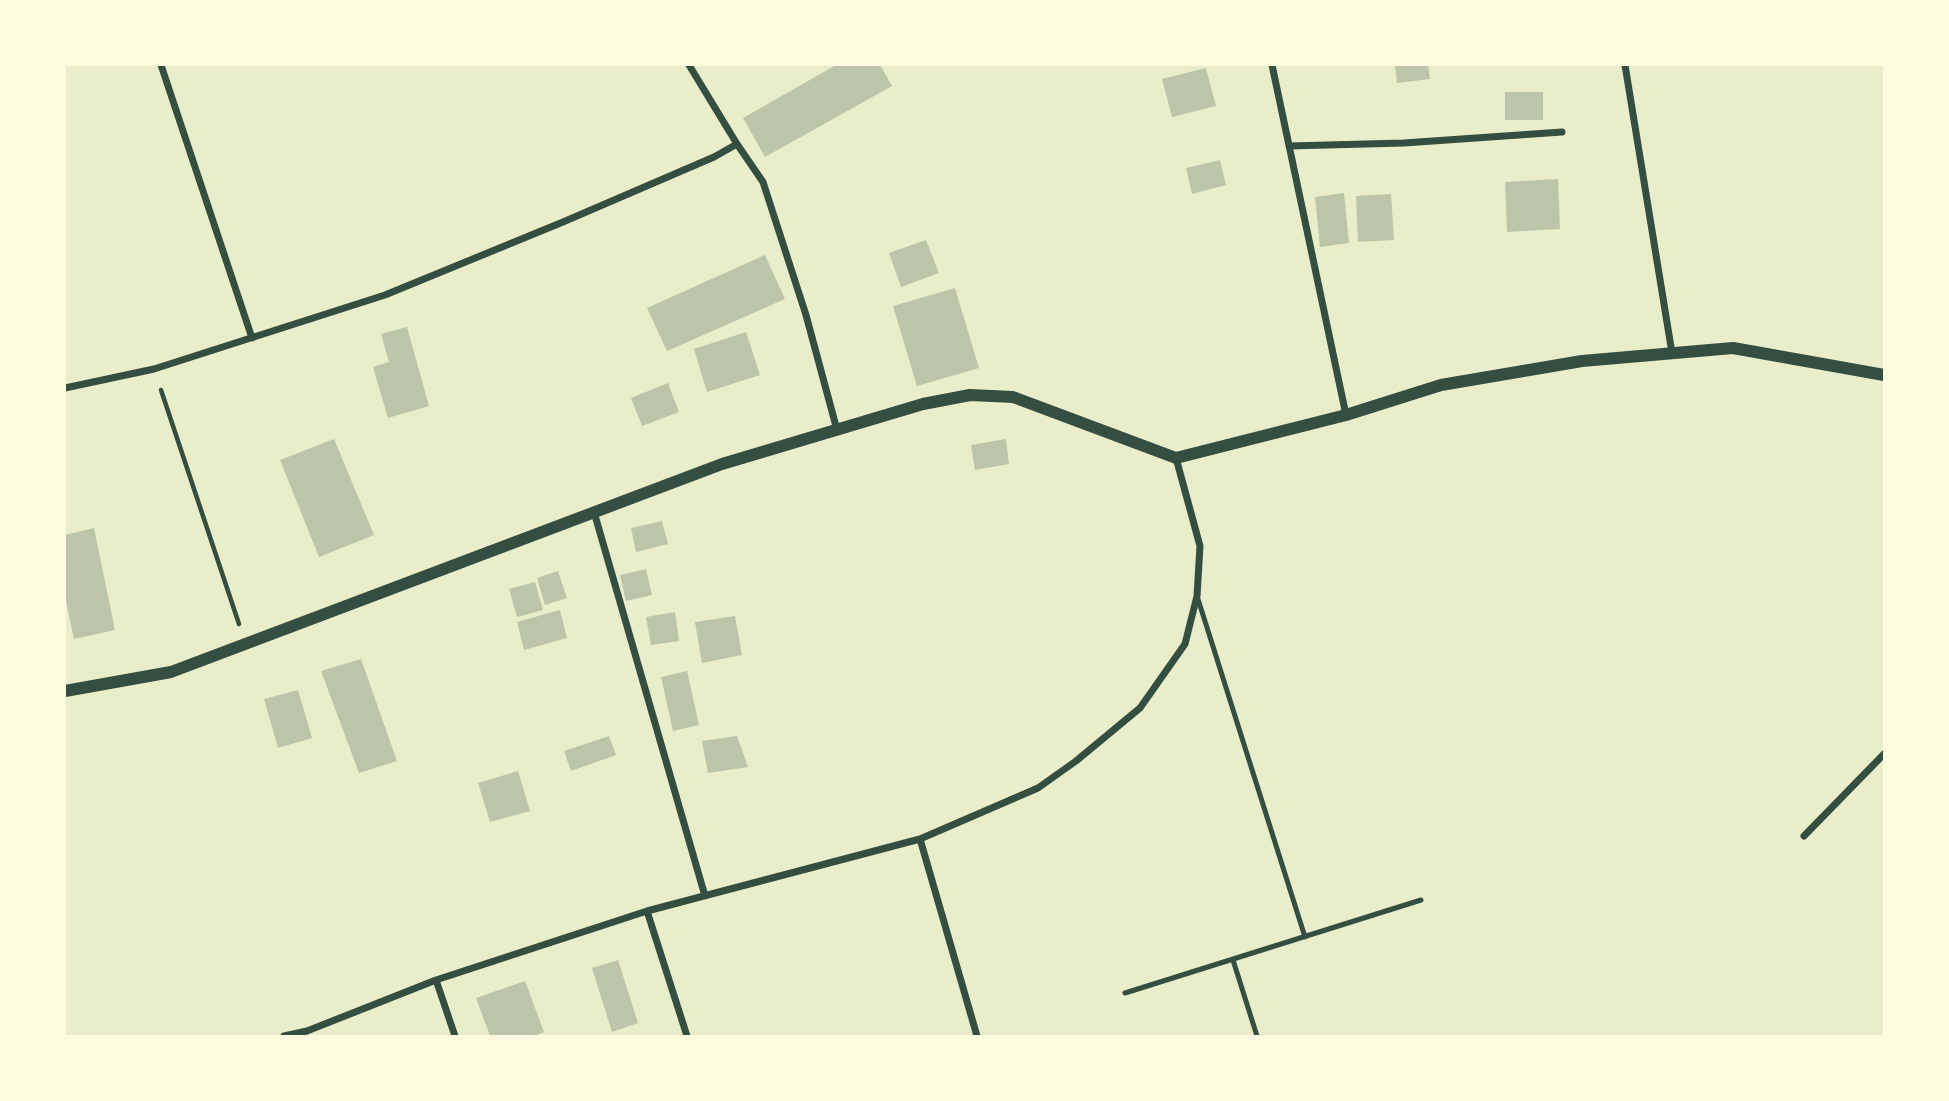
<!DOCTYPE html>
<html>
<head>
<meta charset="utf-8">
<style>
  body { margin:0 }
  #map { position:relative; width:1949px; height:1101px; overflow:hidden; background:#e9edc9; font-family:"PT Sans",sans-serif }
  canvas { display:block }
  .frame { position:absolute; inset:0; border:66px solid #fefae0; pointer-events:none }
</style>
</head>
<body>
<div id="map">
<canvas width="1949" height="1101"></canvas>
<div class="frame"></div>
</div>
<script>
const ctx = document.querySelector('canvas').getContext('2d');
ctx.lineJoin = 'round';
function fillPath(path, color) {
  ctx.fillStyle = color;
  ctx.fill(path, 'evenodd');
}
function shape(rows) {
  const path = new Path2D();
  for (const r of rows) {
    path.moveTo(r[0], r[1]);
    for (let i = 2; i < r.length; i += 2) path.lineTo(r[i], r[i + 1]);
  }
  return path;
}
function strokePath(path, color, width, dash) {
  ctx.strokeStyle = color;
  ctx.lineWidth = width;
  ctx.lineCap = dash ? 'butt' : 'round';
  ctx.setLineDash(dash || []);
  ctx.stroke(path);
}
fillPath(shape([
  [836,65,880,65,892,86,765,157,743,118],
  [1395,65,1428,65,1430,79,1397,83],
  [1206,68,1216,106,1172,117,1162,79],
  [1505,92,1543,92,1543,120,1505,120],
  [1220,160,1226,185,1192,194,1186,168],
  [1558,179,1560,229,1507,232,1505,182],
  [1344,193,1349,243,1320,247,1315,197],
  [1391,194,1394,240,1358,242,1356,196],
  [926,240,939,273,901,287,889,253],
  [765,255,785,299,667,351,647,308],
  [955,288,979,368,917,386,893,306],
  [407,327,429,406,388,418,373,367,389,362,381,334],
  [746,332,760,375,707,392,694,349],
  [668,383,679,412,642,426,631,398],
  [334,439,374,535,319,557,280,460],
  [1006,439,1009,464,975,470,971,445],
  [662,521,668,544,636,552,631,528],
  [94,528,115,630,74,639,65,596,65,535],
  [646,569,652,595,626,601,620,575],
  [558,571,567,598,545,605,537,578],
  [535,582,543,610,517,617,509,589],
  [560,610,567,638,524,650,517,622],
  [675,612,679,641,651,645,646,617],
  [735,616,742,655,702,663,695,622],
  [361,659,397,761,359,773,321,671],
  [687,671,699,725,673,731,661,677],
  [298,690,312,738,278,748,264,699],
  [609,736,616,755,571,771,564,751],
  [737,736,748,767,708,773,702,741],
  [518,771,530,811,490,822,478,783],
  [618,960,638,1023,612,1032,592,968],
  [525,981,544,1032,534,1036,490,1036,476,998]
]), '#bcc5a7');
strokePath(shape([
  [161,390,239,624]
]), '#344e41', 4.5);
strokePath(shape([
  [1197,596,1305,937],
  [1233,960,1257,1036],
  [1125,993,1421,900]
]), '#344e41', 5);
strokePath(shape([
  [161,65,252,338],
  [689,65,737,144],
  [1272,65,1346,415],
  [1625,65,1672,353],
  [1289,146,1404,143,1562,132],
  [65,388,154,369,385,295,563,222,714,157,737,144,763,182,806,315,837,430],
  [594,512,705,896],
  [1804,836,1884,754],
  [920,839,977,1036],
  [647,911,687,1036],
  [436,980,455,1036],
  [284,1036,307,1031,436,980,647,911,920,839,1038,788,1076,761,1140,708,1185,644,1197,596,1200,546,1176,458]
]), '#344e41', 7);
strokePath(shape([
  [65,691,171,672,722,464,923,404,970,395,1013,397,1176,458,1346,415,1441,385,1582,361,1733,348,1884,375]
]), '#344e41', 12);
</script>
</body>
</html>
